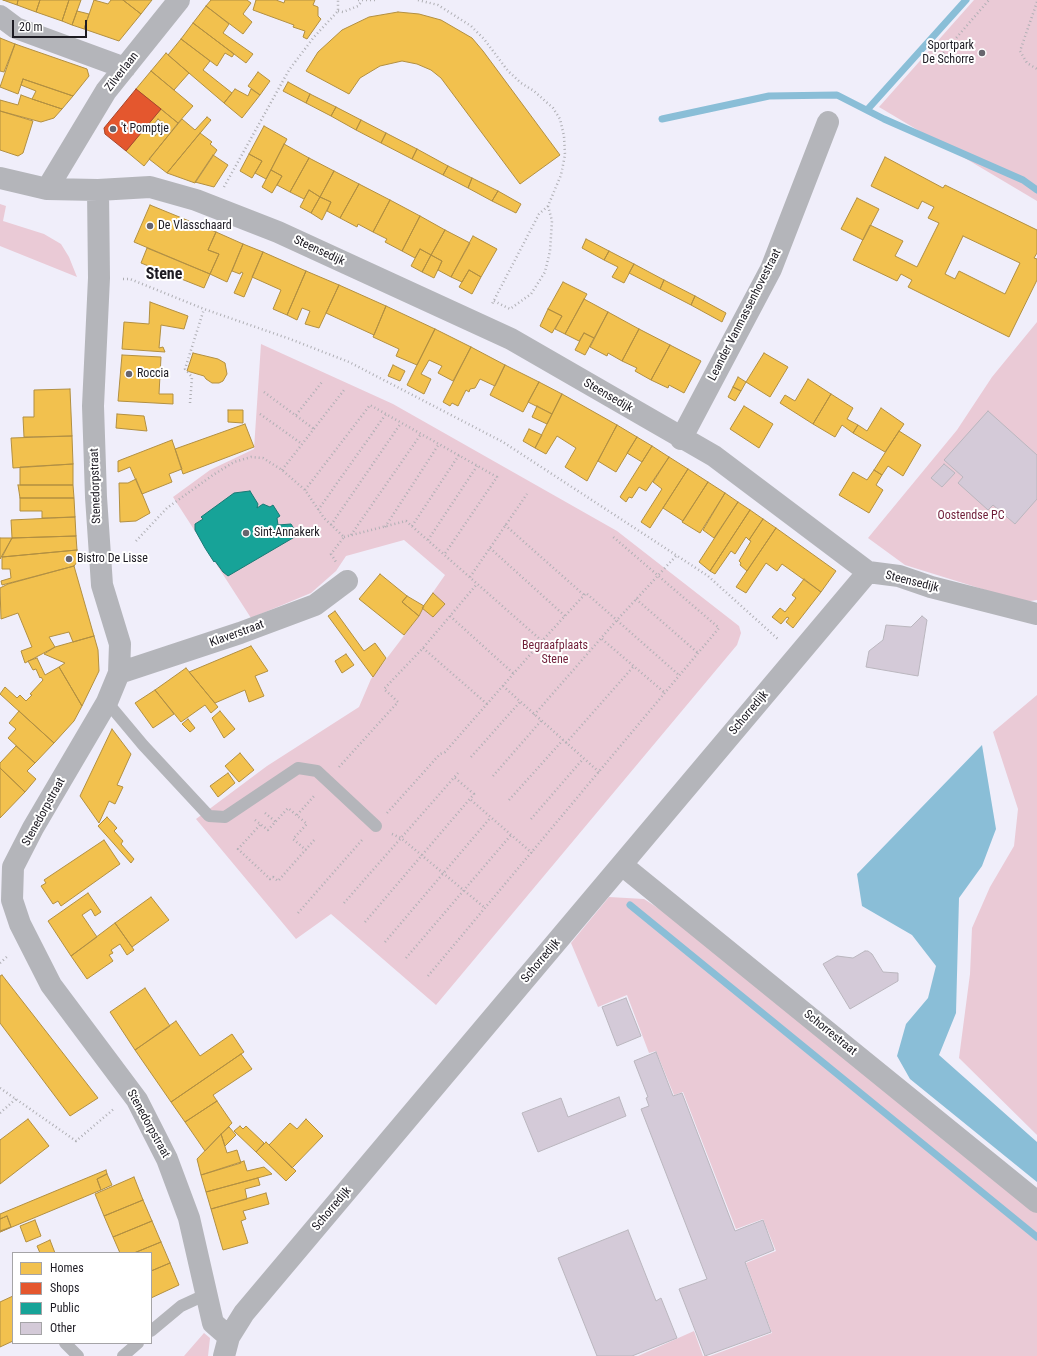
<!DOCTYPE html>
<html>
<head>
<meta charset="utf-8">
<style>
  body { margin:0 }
  #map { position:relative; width:1037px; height:1356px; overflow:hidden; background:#f0eefa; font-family:"Roboto Condensed",sans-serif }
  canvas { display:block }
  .legend { position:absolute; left:12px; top:1252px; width:140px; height:92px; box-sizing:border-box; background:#fff; border:1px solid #a5a4a7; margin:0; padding:5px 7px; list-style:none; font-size:12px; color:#1d1b23 }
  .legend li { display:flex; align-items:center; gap:8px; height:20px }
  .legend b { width:20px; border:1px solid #a5a4a7 }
  .scale { position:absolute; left:12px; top:20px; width:75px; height:18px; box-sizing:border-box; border:2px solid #1d1b23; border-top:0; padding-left:5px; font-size:12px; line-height:14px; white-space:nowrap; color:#1d1b23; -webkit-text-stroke:3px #fff; paint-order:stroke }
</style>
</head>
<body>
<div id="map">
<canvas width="1037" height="1356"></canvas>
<ul class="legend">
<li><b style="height:11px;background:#f2c14e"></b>Homes</li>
<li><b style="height:11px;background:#e4572e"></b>Shops</li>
<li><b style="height:11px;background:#17a398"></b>Public</li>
<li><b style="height:11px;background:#d4cad8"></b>Other</li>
</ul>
<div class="scale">20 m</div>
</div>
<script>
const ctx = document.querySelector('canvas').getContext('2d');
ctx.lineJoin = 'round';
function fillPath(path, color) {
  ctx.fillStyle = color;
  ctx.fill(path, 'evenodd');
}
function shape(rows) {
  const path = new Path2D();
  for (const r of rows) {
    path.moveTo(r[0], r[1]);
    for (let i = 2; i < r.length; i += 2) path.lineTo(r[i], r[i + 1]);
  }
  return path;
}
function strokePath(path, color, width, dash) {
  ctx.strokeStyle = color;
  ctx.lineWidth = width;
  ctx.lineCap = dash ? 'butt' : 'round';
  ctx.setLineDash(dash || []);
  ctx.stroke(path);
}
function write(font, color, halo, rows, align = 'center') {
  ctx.font = font + ' "Roboto Condensed",sans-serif';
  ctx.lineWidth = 4;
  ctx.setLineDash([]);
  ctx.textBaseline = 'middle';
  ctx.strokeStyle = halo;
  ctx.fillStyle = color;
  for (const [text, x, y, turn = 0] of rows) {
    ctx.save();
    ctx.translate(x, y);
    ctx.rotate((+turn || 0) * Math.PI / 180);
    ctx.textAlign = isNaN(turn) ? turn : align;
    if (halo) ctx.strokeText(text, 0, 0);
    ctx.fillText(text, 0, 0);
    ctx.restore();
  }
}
fillPath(shape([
  [974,0,1037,0,1037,201,879,107],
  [0,204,6,206,3,221,44,234,61,244,69,257,77,277,0,246],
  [1037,322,1037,600,1024,602,905,565,868,538,957,430,992,377],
  [261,344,393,404,617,531,739,626,741,633,737,645,436,1005,331,914,296,939,196,819,267,766,359,707,371,679,419,616,422,608,445,575,404,540,346,556,336,571,311,593,251,618,173,497,210,470,254,449],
  [1037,695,1037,1135,959,1058,970,974,972,928,990,887,1014,846,1018,809,993,732],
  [609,897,644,899,681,923,1037,1213,1037,1356,710,1356,772,1333,746,1263,776,1251,763,1219,736,1229,683,1092,674,1095,656,1051,649,1053,627,995,598,1007,571,943],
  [694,1331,703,1356,638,1356],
  [204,1333,210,1338,208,1356,184,1356]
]), '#eacad6');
fillPath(shape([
  [982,745,996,829,982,866,959,898,956,1013,939,1055,1037,1142,1037,1182,910,1079,897,1056,906,1024,928,998,936,966,912,935,862,906,857,874]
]), '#8abed7');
const homes = shape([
  [3,0,18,0,17,5,3,0],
  [18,0,40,0,36,12,17,5,18,0],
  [40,0,69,0,62,21,36,12,40,0],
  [69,0,81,0,72,25,62,21,69,0],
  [94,0,108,4,111,0,123,0,141,14,119,41,84,29,94,0],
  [123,0,152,0,141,14,123,0],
  [211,0,247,0,251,3,243,14,252,22,243,34,206,6,211,0],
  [256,0,276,0,284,3,285,0,315,0,313,5,318,7,318,16,321,19,307,39,303,37,305,31,293,27,294,25,253,10,256,0],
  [206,6,229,24,223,33,253,54,246,63,193,23,206,6],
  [77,11,89,14,84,29,72,25,77,11],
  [398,12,419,14,441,20,472,38,483,51,560,155,520,184,441,78,431,70,417,64,402,61,380,66,360,78,349,94,306,71,318,52,342,30,369,17,398,12],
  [193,23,234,54,232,57,225,53,217,66,181,39,193,23],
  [0,38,15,44,4,72,0,71,0,38],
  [181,39,210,61,203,70,232,93,224,103,168,55,181,39],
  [15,44,87,69,89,76,73,96,23,79,18,94,0,87,15,44],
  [166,53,189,73,174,90,151,71,166,53],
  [151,71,193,106,178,123,136,89,151,71],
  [258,72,270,81,260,95,248,86,258,72],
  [23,79,73,96,62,109,32,99,36,91,21,85,23,79],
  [288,82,310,94,306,103,283,91,288,82],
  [235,89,248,96,251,89,260,95,242,118,224,103,235,89],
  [310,94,336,107,331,116,306,103,310,94],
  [21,95,32,99,62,109,54,118,41,122,0,111,0,100,18,105,21,95],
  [336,107,361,120,356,130,331,116,336,107],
  [161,109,178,123,144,166,126,151,161,109],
  [158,119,164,124,155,136,148,131,158,119],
  [0,111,33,121,23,153,18,156,0,150,0,111],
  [207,117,211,120,167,173,149,159,182,119,195,130,207,117],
  [361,120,386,133,381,143,356,130,361,120],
  [264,126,287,139,266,179,255,173,262,161,249,154,264,126],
  [200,133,212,142,210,144,217,150,195,183,167,173,200,133],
  [386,133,417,149,412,159,381,143,386,133],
  [284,144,309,158,290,192,277,185,282,176,271,170,284,144],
  [417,149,448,166,443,175,412,159,417,149],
  [249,154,262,161,252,178,240,171,249,154],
  [213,155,228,165,214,187,195,182,213,155],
  [885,157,943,188,945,185,1037,230,1037,253,1034,258,1037,259,1037,280,1009,337,908,287,912,280,901,274,897,281,853,260,870,225,903,241,895,256,917,267,939,223,928,218,934,207,922,201,918,209,871,186,885,157],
  [963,236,1020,263,1005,294,959,271,955,279,945,274,963,236],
  [309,158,334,171,320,197,309,190,304,199,290,192,309,158],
  [448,166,472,178,468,188,443,175,448,166],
  [271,170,282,176,272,193,262,187,271,170],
  [334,171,359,184,340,218,327,211,331,202,320,197,334,171],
  [472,178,498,191,492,201,468,188,472,178],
  [359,184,390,200,373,232,358,224,357,227,340,218,359,184],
  [309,190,320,197,311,213,300,207,309,190],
  [498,191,521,204,516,213,492,201,498,191],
  [320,197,331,202,322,220,311,213,320,197],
  [857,198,879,209,863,240,841,229,857,198],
  [390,200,420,216,402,251,385,242,387,239,373,232,390,200],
  [150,205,216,232,208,250,219,254,210,274,134,242,150,205],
  [420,216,445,230,431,255,420,249,415,258,402,251,420,216],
  [445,230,470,243,451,277,438,270,442,261,431,255,445,230],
  [216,232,243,244,227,282,210,274,219,254,208,250,216,232],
  [473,236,497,249,481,277,469,270,462,282,451,277,473,236],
  [586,239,609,251,604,260,582,248,586,239],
  [243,244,263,252,244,297,234,293,243,273,241,272,240,274,232,271,243,244],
  [147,248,210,274,204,288,141,263,147,248],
  [420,249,431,255,422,272,411,266,420,249],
  [609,251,634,264,624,283,612,277,618,267,604,260,609,251],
  [263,252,306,271,287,315,273,309,281,290,252,277,263,252],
  [431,255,442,261,434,278,422,272,431,255],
  [634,264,664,280,660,289,629,273,634,264],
  [469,270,481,277,472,294,459,287,469,270],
  [306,271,339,285,319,328,305,324,310,311,302,308,297,320,287,315,306,271],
  [664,280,695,296,691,305,660,289,664,280],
  [563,282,587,294,565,334,555,329,562,316,548,309,563,282],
  [339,285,386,306,374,335,326,313,339,285],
  [695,296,726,313,722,322,691,305,695,296],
  [584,299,608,312,594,338,584,333,579,341,565,334,584,299],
  [150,302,188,316,184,329,161,325,159,348,163,347,165,352,122,349,124,322,149,324,150,302],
  [386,306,435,329,417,365,396,356,399,349,373,337,386,306],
  [548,309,562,316,552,333,540,326,548,309],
  [608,312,639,329,622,361,608,353,607,356,590,347,608,312],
  [435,329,471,347,453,381,438,373,442,366,429,360,421,374,431,379,424,394,407,385,435,329],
  [639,329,670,345,651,380,635,371,637,368,622,361,639,329],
  [584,333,594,338,585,355,575,350,584,333],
  [670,345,701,361,684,393,669,385,668,388,651,380,670,345],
  [471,347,505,365,495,386,480,379,475,388,470,389,469,392,466,390,458,406,452,403,450,406,443,402,471,347],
  [193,353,218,359,225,363,227,374,223,381,219,383,212,383,206,379,204,376,187,371,193,353],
  [764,353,788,367,770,397,746,382,764,353],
  [122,355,161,357,159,394,173,394,173,404,118,401,122,355],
  [393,365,405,371,400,381,388,376,393,365],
  [505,365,539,382,523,412,490,395,505,365],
  [738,377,746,382,741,391,733,387,738,377],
  [808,379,831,394,813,424,780,403,785,395,795,401,808,379],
  [539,382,562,394,552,414,528,402,539,382],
  [733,387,741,391,735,401,728,397,733,387],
  [70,389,72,436,24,437,23,417,34,417,34,390,70,389],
  [562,394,617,425,587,481,565,467,576,448,557,436,546,454,535,448,562,394],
  [831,394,853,408,847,419,858,425,853,433,842,425,835,437,813,424,831,394],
  [537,406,552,414,547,424,532,417,537,406],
  [744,406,773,424,759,448,730,429,744,406],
  [881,408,904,424,885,452,853,433,858,425,867,431,881,408],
  [228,410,243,410,243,423,228,422,228,410],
  [117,414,144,416,147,431,116,428,117,414],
  [245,424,254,447,183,474,175,449,245,424],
  [617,425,637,437,616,472,598,461,617,425],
  [529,429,542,435,535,448,523,441,529,429],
  [899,431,921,445,903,476,888,466,882,475,874,470,899,431],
  [72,436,73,464,13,468,11,438,72,436],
  [637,437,652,446,642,462,627,453,637,437],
  [172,440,182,469,169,474,172,482,142,494,130,467,118,472,118,461,172,440],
  [652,446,669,457,646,491,639,487,632,498,629,497,626,502,620,497,652,446],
  [669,457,688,469,650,528,641,522,662,489,653,482,669,457],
  [73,464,73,485,20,485,20,467,73,464],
  [688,469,708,482,683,521,663,508,688,469],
  [874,470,882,475,876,485,883,490,869,513,839,495,853,472,867,480,874,470],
  [136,479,150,513,136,521,120,522,119,483,128,483,136,479],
  [708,482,725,493,700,533,682,522,708,482],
  [18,485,73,485,74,498,20,498,18,485],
  [725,493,738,502,714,538,703,530,725,493],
  [20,498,74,498,75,517,42,518,42,511,20,511,20,498],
  [738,502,750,510,710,571,699,562,738,502],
  [750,510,763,519,749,540,746,537,735,554,731,551,715,574,710,571,750,510],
  [75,517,76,536,12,538,11,520,75,517],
  [763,519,776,528,747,571,740,565,741,563,739,561,751,541,749,540,763,519],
  [776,528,836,571,821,592,782,564,777,571,766,563,746,593,736,587,776,528],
  [76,536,77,550,2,557,12,538,76,536],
  [0,538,12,538,0,559,0,538],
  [77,550,77,562,74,566,2,585,1,581,11,578,10,569,2,569,2,557,77,550],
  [74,566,94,636,73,642,69,632,49,637,55,647,25,663,21,651,32,647,18,613,1,619,0,588,8,584,74,566],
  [380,574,407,596,402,602,419,616,404,635,359,599,380,574],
  [804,579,821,592,793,628,786,622,789,618,787,617,781,624,772,617,780,608,785,612,796,598,792,595,804,579],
  [433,593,445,604,433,617,422,608,433,593],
  [407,596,424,606,419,616,402,602,407,596],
  [335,611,364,651,375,643,386,658,373,677,328,616,335,611],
  [94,636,98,650,99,671,82,706,59,667,65,663,44,654,55,647,94,636],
  [251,646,268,671,255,676,264,696,249,702,245,690,215,703,189,672,251,646],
  [346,654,354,665,342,673,335,661,346,654],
  [37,658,45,675,59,667,82,706,74,721,54,743,0,694,5,687,17,698,20,695,26,701,32,695,30,694,43,680,41,677,40,678,36,669,33,670,28,661,37,658],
  [186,668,218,707,211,713,205,705,181,722,155,690,186,668],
  [155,690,174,714,153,728,135,703,155,690],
  [19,711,54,743,35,763,8,738,16,729,9,723,19,711],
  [220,711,235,729,224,738,212,718,220,711],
  [188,719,195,728,190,732,182,724,188,719],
  [112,729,131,754,117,785,123,787,115,804,109,801,99,823,80,796,112,729],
  [16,746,35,763,27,771,36,779,25,792,0,768,0,763,16,746],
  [240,753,254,770,239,782,225,766,240,753],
  [0,768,25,792,0,818,0,768],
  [228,773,235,783,218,797,210,786,228,773],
  [107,817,117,828,114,831,123,841,121,844,134,859,131,863,98,826,107,817],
  [104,840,120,864,61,906,58,901,53,904,41,886,46,883,44,880,104,840],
  [88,893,101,912,95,916,91,909,82,915,97,937,71,956,48,921,88,893],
  [151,897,169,920,132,947,115,923,151,897],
  [115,923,134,950,127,955,120,944,111,950,113,953,109,955,113,961,87,979,71,956,115,923],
  [2,975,98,1098,70,1116,0,1023,0,976,2,975],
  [145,988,170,1026,135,1050,110,1012,145,988],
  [176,1021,200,1056,232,1034,244,1052,171,1102,135,1050,176,1021],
  [241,1054,252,1069,213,1095,217,1101,185,1122,171,1102,241,1054],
  [217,1101,232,1123,205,1151,185,1122,217,1101],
  [28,1119,49,1146,0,1184,0,1140,28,1119],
  [306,1119,323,1136,292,1168,269,1145,290,1123,297,1129,306,1119],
  [240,1126,243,1129,246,1126,264,1143,256,1152,234,1131,240,1126],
  [229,1127,236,1135,225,1146,221,1134,229,1127],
  [221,1134,227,1153,237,1150,241,1163,201,1175,197,1159,221,1134],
  [266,1142,296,1171,286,1181,256,1152,266,1142],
  [244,1161,247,1171,264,1167,272,1174,206,1192,201,1175,244,1161],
  [106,1170,107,1174,97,1179,101,1190,0,1232,11,1227,7,1216,0,1219,0,1214,106,1170],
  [107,1174,112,1185,101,1190,97,1179,107,1174],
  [134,1177,143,1200,104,1216,95,1194,134,1177],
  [258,1178,260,1185,245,1189,247,1199,211,1209,206,1192,258,1178],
  [266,1193,269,1204,243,1211,246,1219,241,1221,248,1243,223,1250,211,1209,266,1193],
  [143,1200,152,1221,113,1237,104,1216,143,1200],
  [7,1216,11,1227,0,1231,0,1219,7,1216],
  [35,1220,41,1236,26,1242,20,1226,35,1220],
  [152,1221,161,1242,134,1253,120,1253,113,1237,152,1221],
  [50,1240,55,1253,40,1253,37,1246,50,1240],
  [161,1242,170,1263,151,1271,151,1253,134,1253,161,1242],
  [170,1263,179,1285,151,1298,151,1271,170,1263],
  [13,1296,13,1341,0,1347,0,1302,13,1296]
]);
fillPath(homes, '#f2c14e');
strokePath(homes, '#b28f41', 1);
const shops = shape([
  [136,89,161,109,126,151,105,134,104,128,136,89]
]);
fillPath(shops, '#e4572e');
strokePath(shops, '#a8452b', 1);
const public = shape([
  [250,491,258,504,257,508,263,504,270,507,273,505,280,516,277,518,278,525,291,524,298,535,228,576,223,572,215,561,214,562,205,548,195,530,195,524,203,519,201,517,234,493,250,491]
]);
fillPath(public, '#17a398');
strokePath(public, '#197a75', 1);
strokePath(shape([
  [867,110,966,0],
  [662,119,769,96,837,95,884,119,1023,180,1037,190],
  [630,905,1037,1237]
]), '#8abed7', 7);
const building = shape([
  [988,411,1037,455,1037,499,1015,524,993,505,988,510,958,483,963,477,944,460,988,411],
  [944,464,955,473,942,487,931,478,944,464],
  [922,616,927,620,918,676,866,667,869,651,883,640,886,625,911,627,922,616],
  [865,951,868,951,872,954,883,972,898,973,898,981,850,1009,823,964,837,956,853,958,865,951],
  [626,998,641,1036,617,1046,602,1007,626,998],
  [656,1052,673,1096,682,1093,735,1231,763,1220,774,1250,745,1262,771,1332,705,1356,679,1289,707,1279,641,1109,649,1106,646,1098,648,1097,634,1061,656,1052],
  [619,1097,626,1116,538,1152,522,1113,561,1098,568,1117,619,1097],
  [628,1230,656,1301,661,1298,677,1338,632,1356,597,1356,558,1258,628,1230]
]);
fillPath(building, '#d4cad8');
strokePath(building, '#bab6be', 1);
strokePath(shape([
  [358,0,376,0],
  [418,0,438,5,471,26,484,39,508,71,521,83,534,91,553,108,560,119,564,136,565,155,561,175,548,206,539,214,492,304],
  [1037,2,1020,51,1027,63,1037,69],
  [338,11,343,12,358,6,362,1],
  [938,59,989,0],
  [224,187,289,70,314,37,338,11,338,0],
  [123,279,130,279,204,309,290,339,349,362,503,442,708,576,779,640],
  [494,301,510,309,531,294,545,272,550,251,552,221,548,206],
  [264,392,314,429],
  [190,403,192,377,185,369,204,309],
  [260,414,302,444],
  [296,415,322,382],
  [282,470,344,390],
  [305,490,370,405,497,477,444,555],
  [318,510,386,414],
  [331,525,401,423],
  [505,525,584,595],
  [412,526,459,455],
  [385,527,439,444],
  [351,535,421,434],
  [344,537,406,521,542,641,586,593,680,676],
  [428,540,477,466],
  [136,541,167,508,213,475,234,462,251,457,263,458,282,470,305,490,324,518,344,537,331,554,336,562],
  [490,548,565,616],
  [470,577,527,494],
  [636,599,698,653],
  [450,616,514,674],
  [602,639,665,693],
  [423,648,487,704],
  [503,686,599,772],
  [534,715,617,620,676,556],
  [566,743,634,666],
  [471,757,520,702],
  [339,767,398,702,384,689,423,648,477,584],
  [493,776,541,721],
  [471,800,532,853],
  [509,800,563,740],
  [265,813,276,822],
  [387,813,440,754,445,752,542,641],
  [297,815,315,795],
  [531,819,583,759],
  [255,820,268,830,288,808,307,824,293,839,306,850],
  [260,825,238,849,270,879,273,877,278,881,315,839],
  [392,834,401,838,485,908],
  [344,903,458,773],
  [298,913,362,840],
  [365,922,474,794,454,777],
  [385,942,491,817],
  [406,958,511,835],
  [0,963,9,955],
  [428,976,719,628,612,536],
  [0,1088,76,1141,115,1108],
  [0,1113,17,1098]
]), '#afafb4', 2.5, [1, 3]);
strokePath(shape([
  [107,702,143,745,209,816,225,817,298,768,317,771,376,826],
  [151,1331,181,1306,207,1294],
  [65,1343,78,1356],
  [123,1356,138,1343]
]), '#b4b5ba', 12);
strokePath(shape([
  [0,16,16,28,125,68],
  [0,178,47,189,98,190,150,187,196,200,278,232,511,339,714,456,868,572,899,576,931,587,1037,614],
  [47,189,106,91,179,0],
  [98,190,99,278,93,406,96,497,102,585,120,644,119,673,107,702,33,828,13,867,12,900,20,924,51,985,137,1100,167,1159,189,1218,213,1323,229,1337],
  [681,439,771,269,828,122],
  [119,673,240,633,315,605,347,581],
  [622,865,1037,1202],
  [224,1356,229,1337,244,1313,868,572]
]), '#b4b5ba', 22);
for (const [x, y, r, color] of [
  [982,53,4,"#67656e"],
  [113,129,4,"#67656e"],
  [150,226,4,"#67656e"],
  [129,374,4,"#67656e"],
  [246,533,4,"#67656e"],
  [69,559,4,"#67656e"]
]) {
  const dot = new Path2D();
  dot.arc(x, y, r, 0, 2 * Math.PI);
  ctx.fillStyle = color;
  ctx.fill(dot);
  strokePath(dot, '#fff', 1.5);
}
write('12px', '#1d1b23', '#fff', [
  ["Sportpark",974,46,"right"],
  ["De Schorre",974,60,"right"],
  ["'t Pomptje",121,129],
  ["De Vlasschaard",158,226],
  ["Roccia",137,374],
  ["Sint-Annakerk",254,533],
  ["Bistro De Lisse",77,559]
], 'left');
write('12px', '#1d1b23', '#fff', [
  ["Zilverlaan",122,72,-52],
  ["Steensedijk",319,251,25],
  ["Leander Vanmassenhovestraat",745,315,-63],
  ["Steensedijk",608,396,30],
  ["Stenedorpstraat",96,486,-92],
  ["Steensedijk",912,582,14],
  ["Klaverstraat",237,634,-20],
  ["Schorredijk",749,713,-50],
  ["Stenedorpstraat",44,812,-61],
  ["Schorredijk",541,961,-50],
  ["Schorrestraat",830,1033,39],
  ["Stenedorpstraat",148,1124,61],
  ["Schorredijk",332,1209,-50]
]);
write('12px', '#6f1d38', '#fff', [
  ["Oostendse PC",971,516],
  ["Begraafplaats",555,646],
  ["Stene",555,660]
]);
write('bold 16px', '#1d1b23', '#fff', [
  ["Stene",164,275]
]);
</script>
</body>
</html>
